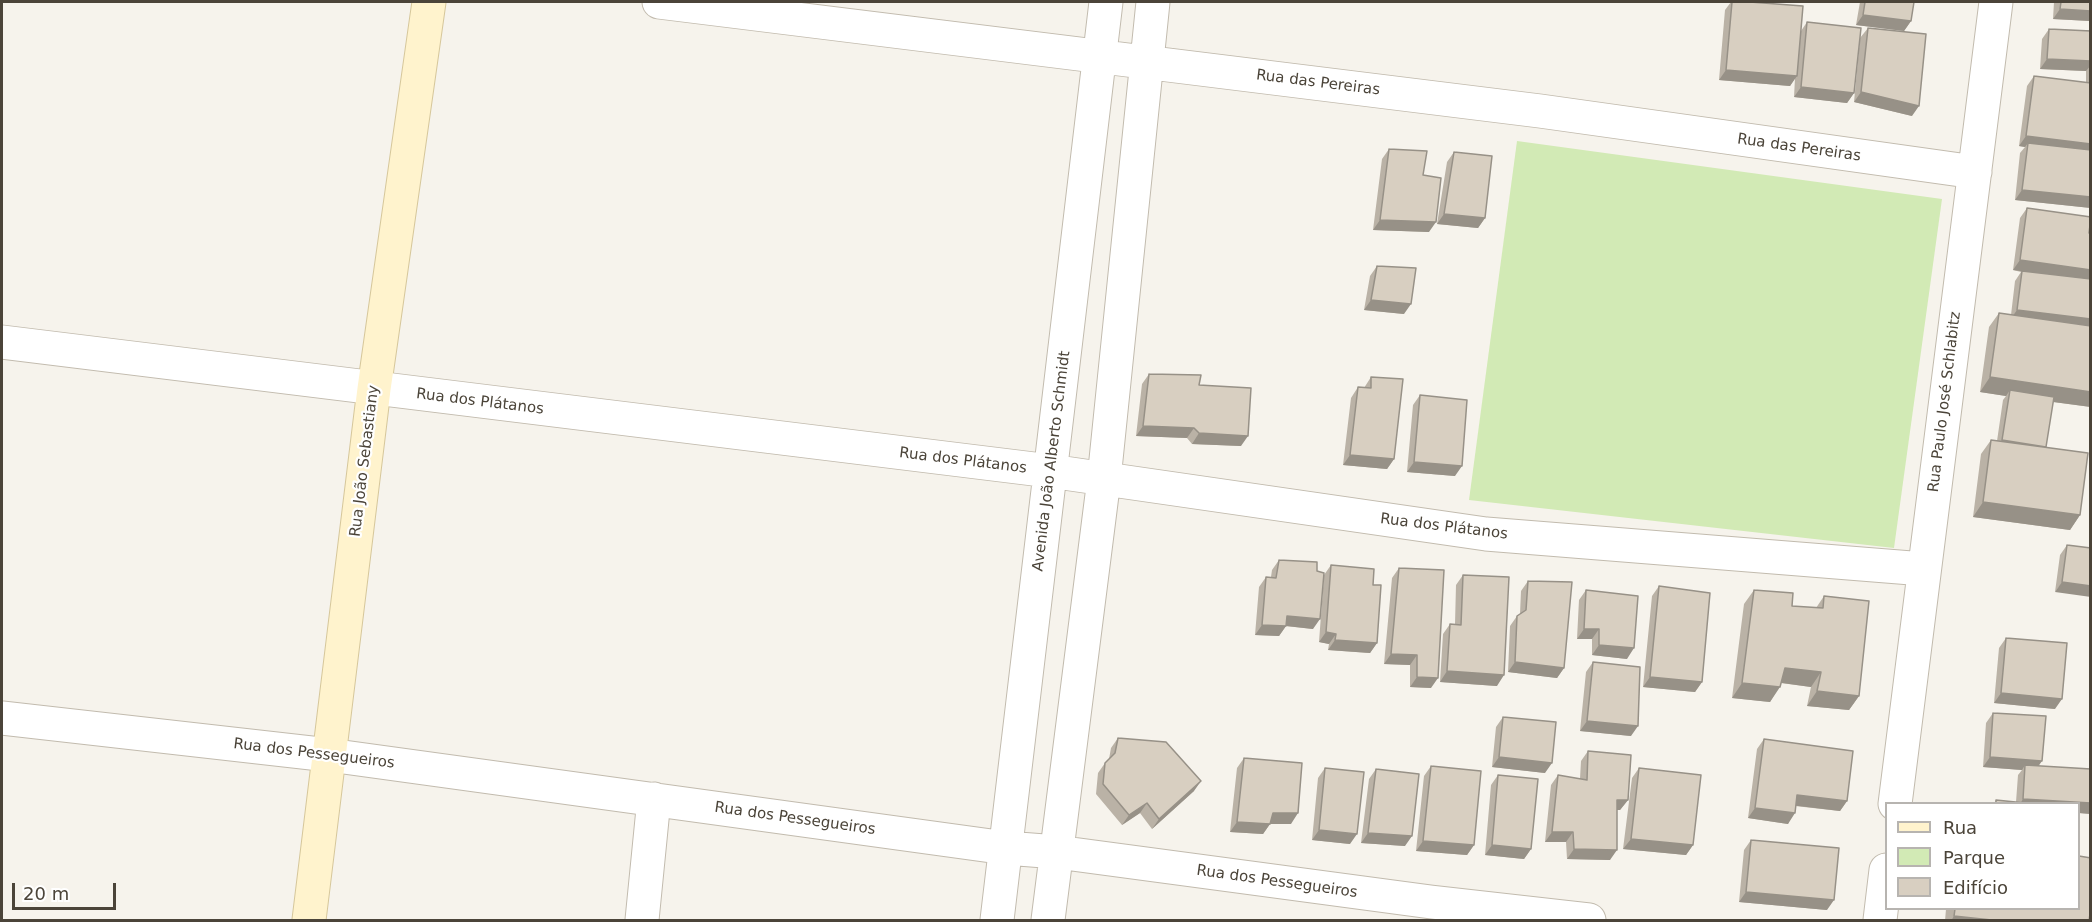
<!DOCTYPE html>
<html>
<head>
<meta charset="utf-8">
<style>
  body { margin:0 }
  #map { position:relative; width:2092px; height:922px; overflow:hidden; background:#f6f3ec; font-family:"DejaVu Sans",sans-serif }
  canvas { display:block }
  .frame { position:absolute; inset:0; border:3px solid #4b4439; pointer-events:none }
  .legend { position:absolute; left:1885px; top:802px; width:195px; height:108px; box-sizing:border-box; background:#fff; border:2px solid #b7b4b0; margin:0; padding:8px 10px; list-style:none; font-size:18px; color:#4b4439 }
  .legend li { display:flex; align-items:center; gap:12px; height:30px }
  .legend b { width:30px; border:2px solid #b7b4b0 }
  .scale { position:absolute; left:12px; top:883px; width:104px; height:27px; box-sizing:border-box; border:3px solid #4b4439; border-top:0; padding-left:8px; font-size:18px; line-height:21px; white-space:nowrap; color:#4b4439; -webkit-text-stroke:4px #fff; paint-order:stroke }
</style>
</head>
<body>
<div id="map">
<canvas width="2092" height="922"></canvas>
<div class="frame"></div>
<ul class="legend">
<li><b style="height:8px;background:#fff3cd"></b>Rua</li>
<li><b style="height:16px;background:#d2eab5"></b>Parque</li>
<li><b style="height:16px;background:#d8cfc1"></b>Edifício</li>
</ul>
<div class="scale">20 m</div>
</div>
<script>
const ctx = document.querySelector('canvas').getContext('2d');
ctx.lineJoin = 'round';
function fillPath(path, color) {
  ctx.fillStyle = color;
  ctx.fill(path, 'evenodd');
}
function shape(rows) {
  const path = new Path2D();
  for (const r of rows) {
    path.moveTo(r[0], r[1]);
    for (let i = 2; i < r.length; i += 2) path.lineTo(r[i], r[i + 1]);
  }
  return path;
}
function strokePath(path, color, width, dash) {
  ctx.strokeStyle = color;
  ctx.lineWidth = width;
  ctx.lineCap = dash ? 'butt' : 'round';
  ctx.setLineDash(dash || []);
  ctx.stroke(path);
}
function write(font, color, halo, rows, align = 'center') {
  ctx.font = font + ' "DejaVu Sans",sans-serif';
  ctx.lineWidth = 4.5;
  ctx.setLineDash([]);
  ctx.textBaseline = 'middle';
  ctx.strokeStyle = halo;
  ctx.fillStyle = color;
  for (const [text, x, y, turn = 0] of rows) {
    ctx.save();
    ctx.translate(x, y);
    ctx.rotate((+turn || 0) * Math.PI / 180);
    ctx.textAlign = isNaN(turn) ? turn : align;
    if (halo) ctx.strokeText(text, 0, 0);
    ctx.fillText(text, 0, 0);
    ctx.restore();
  }
}
fillPath(shape([
  [1517,141,1942,199,1894,548,1469,500]
]), '#d2eab5');
const street = shape([
  [659,2,1540,111,1975,172],
  [2,342,1050,471,1486,534,1924,569],
  [2,718,329,755,1006,848,1057,852,1431,902,1589,920],
  [1895,804,1996,2],
  [642,920,654,799],
  [997,920,1106,2],
  [1048,920,1104,479,1153,2],
  [1880,920,1886,870]
]);
const secondary = shape([
  [309,920,374,389,429,2]
]);
strokePath(street, '#c2bbae', 35);
strokePath(secondary, '#d6c79b', 35);
strokePath(street, '#fff', 33);
strokePath(secondary, '#fff3cd', 33);
fillPath(shape([
  [1731,2,1750,2,1801,31,1807,22,1854,93,1847,103,1794,97,1795,78,1790,86,1719,80,1725,10],
  [1860,2,1914,2,1911,21,1904,31,1856,25],
  [2054,2,2091,2,2091,30,2089,30,2090,21,2053,19],
  [1868,28,1912,116,1854,102,1860,38],
  [2049,29,2091,31,2091,208,2015,200,2020,153,2025,147,2019,146,2027,86,2034,76,2086,83,2086,71,2040,69,2042,39],
  [1389,149,1423,175,1429,232,1373,230,1382,159],
  [1454,152,1485,218,1478,228,1437,224,1447,162],
  [2027,208,2091,233,2091,407,2053,402,2046,447,2080,515,2070,530,1973,517,1981,454,1991,440,1997,441,2003,400,2006,396,1980,392,1989,327,1999,313,2011,315,2015,281,2021,272,2013,270,2020,218],
  [1377,266,1404,314,1364,310,1370,276],
  [1149,374,1199,385,1241,446,1192,444,1187,438,1136,436,1142,384],
  [1371,377,1394,459,1387,469,1343,465,1351,398,1358,387,1364,388],
  [1420,395,1455,476,1407,472,1413,405],
  [2067,545,2091,548,2055,592,2060,555],
  [1279,560,1313,629,1286,626,1279,636,1255,635,1259,587,1266,577,1271,577,1272,570],
  [1331,565,1373,585,1377,643,1370,653,1328,650,1329,644,1319,642,1324,575],
  [1399,568,1431,688,1410,687,1410,665,1384,664,1392,578],
  [1463,575,1497,686,1440,682,1443,634,1450,624,1455,624,1456,585],
  [1528,581,1564,668,1557,678,1508,672,1510,626,1517,616,1520,614,1521,591],
  [1659,586,1702,682,1695,692,1643,687,1652,596],
  [1586,590,1627,659,1592,655,1592,639,1577,639,1579,600],
  [1754,590,1792,606,1816,608,1824,596,1859,696,1849,710,1807,706,1811,687,1781,683,1770,702,1732,698,1744,604],
  [2006,638,2055,709,1994,703,1999,648],
  [1593,662,1631,736,1580,731,1586,672],
  [1993,713,2038,766,2091,769,2091,814,2079,813,2079,804,1994,804,1996,800,2016,802,2018,775,2022,770,1983,767,1986,723],
  [1503,717,1545,773,1492,767,1496,727],
  [1118,738,1194,791,1152,829,1140,813,1122,825,1096,794,1098,773,1105,763,1109,759,1111,748],
  [1764,739,1847,801,1840,811,1795,806,1788,824,1748,818,1757,749],
  [1588,751,1628,800,1620,810,1617,810,1610,860,1567,859,1566,842,1545,842,1551,785,1558,775,1580,779,1581,761],
  [1244,758,1291,824,1270,824,1263,834,1230,832,1237,768],
  [1431,766,1474,845,1467,855,1416,851,1424,776],
  [1325,768,1350,844,1312,840,1318,778],
  [1639,768,1693,845,1686,855,1623,849,1632,778],
  [1376,769,1405,846,1361,843,1369,779],
  [1498,775,1531,849,1524,859,1485,855,1491,785],
  [1751,840,1827,910,1739,902,1744,850],
  [1946,909,2079,909,2089,921,1945,921]
]), '#bab2a6');
fillPath(shape([
  [2060,9,2091,11,2091,20,2090,21,2053,19],
  [1863,15,1911,21,1904,31,1856,25],
  [2047,59,2091,61,2091,65,2086,71,2040,69],
  [1726,70,1797,76,1790,86,1719,80],
  [1801,87,1854,93,1847,103,1794,97],
  [1861,92,1919,106,1912,116,1854,102],
  [2026,136,2091,144,2091,155,2028,143,2025,147,2019,146],
  [2022,190,2091,197,2091,208,2015,200],
  [1444,214,1485,218,1478,228,1437,224],
  [1380,220,1436,222,1429,232,1373,230],
  [2020,260,2091,270,2091,281,2013,270],
  [1371,300,1411,304,1404,314,1364,310],
  [2017,310,2091,319,2091,329,2010,320],
  [1990,377,2091,392,2091,407,2009,396,2010,390,2006,396,1980,392],
  [1143,426,1194,428,1187,438,1136,436],
  [1199,433,1248,436,1241,446,1192,444],
  [1350,455,1394,459,1387,469,1343,465],
  [1414,462,1462,466,1455,476,1407,472],
  [1983,502,2080,515,2070,530,1973,517],
  [2062,582,2091,586,2091,597,2055,592],
  [1287,616,1320,619,1313,629,1286,626,1279,636,1255,635,1262,625],
  [1584,629,1599,629,1592,639,1577,639],
  [1326,632,1336,634,1329,644,1319,642],
  [1335,640,1377,643,1370,653,1328,650],
  [1599,645,1634,648,1627,659,1592,655],
  [1391,654,1417,655,1410,665,1384,664],
  [1515,662,1564,668,1557,678,1508,672],
  [1785,668,1821,672,1811,687,1775,682],
  [1447,671,1504,675,1497,686,1440,682],
  [1417,677,1438,678,1431,688,1410,687],
  [1650,677,1702,682,1695,692,1643,687],
  [1742,683,1780,687,1770,702,1732,698],
  [1817,691,1859,696,1849,710,1807,706],
  [2001,693,2062,699,2055,709,1994,703],
  [1587,721,1638,726,1631,736,1580,731],
  [1499,757,1552,763,1545,773,1492,767],
  [1990,757,2042,761,2035,771,2025,765,2022,770,1983,767],
  [1201,781,1194,791,1152,829,1159,819],
  [1797,795,1847,801,1840,811,1790,805],
  [2023,799,2091,803,2091,814,2079,813,2079,804,2020,804],
  [1617,800,1628,800,1620,810,1610,810],
  [1147,803,1140,813,1122,825,1129,815],
  [1755,808,1795,813,1788,824,1748,818],
  [1273,813,1298,813,1291,824,1266,824],
  [1237,822,1270,824,1263,834,1230,832],
  [1319,830,1357,834,1350,844,1312,840],
  [1552,832,1573,832,1566,842,1545,842],
  [1368,833,1412,836,1405,846,1361,843],
  [1631,839,1693,845,1686,855,1623,849],
  [1423,841,1474,845,1467,855,1416,851],
  [1492,845,1531,849,1524,859,1485,855],
  [1574,849,1617,850,1610,860,1567,859],
  [1746,892,1834,900,1827,910,1739,902],
  [1954,916,2001,921,1951,921]
]), '#979187');
const building = shape([
  [1732,2,1750,2,1803,6,1797,76,1726,70,1732,2],
  [1865,2,1914,2,1911,21,1863,15,1865,2],
  [2061,2,2091,2,2091,11,2060,9,2061,2],
  [1807,22,1861,28,1854,93,1801,87,1807,22],
  [1868,28,1926,34,1919,106,1861,92,1868,28],
  [2049,29,2091,31,2091,61,2047,59,2049,29],
  [2034,76,2091,83,2091,144,2026,136,2034,76],
  [2028,143,2091,150,2091,197,2022,190,2028,143],
  [1389,149,1427,151,1423,175,1441,178,1436,222,1380,220,1389,149],
  [1454,152,1492,156,1485,218,1444,214,1454,152],
  [2027,208,2091,217,2089,233,2091,233,2091,270,2020,260,2027,208],
  [1377,266,1416,268,1411,304,1371,300,1377,266],
  [2022,271,2091,279,2091,319,2017,310,2022,271],
  [1999,313,2091,326,2091,392,1990,377,1999,313],
  [1149,374,1201,375,1199,385,1251,388,1248,436,1199,433,1194,428,1143,426,1149,374],
  [1371,377,1403,379,1394,459,1350,455,1358,387,1371,388,1371,377],
  [2010,390,2054,397,2046,447,2002,440,2010,390],
  [1420,395,1467,400,1462,466,1414,462,1420,395],
  [1991,440,2088,453,2080,515,1983,502,1991,440],
  [2067,545,2091,548,2091,586,2062,582,2067,545],
  [1279,560,1317,562,1317,571,1324,573,1320,619,1287,616,1286,626,1262,625,1266,577,1276,578,1279,560],
  [1331,565,1374,569,1373,585,1381,585,1377,643,1335,640,1336,634,1326,632,1331,565],
  [1399,568,1444,570,1438,678,1417,677,1417,655,1391,654,1399,568],
  [1463,575,1509,577,1504,675,1447,671,1450,624,1461,625,1463,575],
  [1528,581,1572,582,1564,668,1515,662,1517,616,1526,610,1528,581],
  [1659,586,1710,593,1702,682,1650,677,1659,586],
  [1586,590,1638,596,1634,648,1599,645,1599,629,1584,629,1586,590],
  [1754,590,1793,593,1792,606,1823,608,1824,596,1869,601,1859,696,1817,691,1821,672,1785,668,1780,687,1742,683,1754,590],
  [2006,638,2067,643,2062,699,2001,693,2006,638],
  [1593,662,1640,667,1638,726,1587,721,1593,662],
  [1993,713,2046,716,2042,761,1990,757,1993,713],
  [1503,717,1556,722,1552,763,1499,757,1503,717],
  [1118,738,1166,742,1201,781,1159,819,1147,803,1129,815,1103,784,1105,763,1115,753,1118,738],
  [1764,739,1853,751,1847,801,1797,795,1795,813,1755,808,1764,739],
  [1588,751,1631,755,1628,800,1617,800,1617,850,1574,849,1573,832,1552,832,1558,775,1587,780,1588,751],
  [1244,758,1302,763,1298,813,1273,813,1270,824,1237,822,1244,758],
  [2025,765,2091,769,2091,803,2023,799,2025,765],
  [1431,766,1481,771,1474,845,1423,841,1431,766],
  [1325,768,1364,772,1357,834,1319,830,1325,768],
  [1639,768,1701,775,1693,845,1631,839,1639,768],
  [1376,769,1419,774,1412,836,1368,833,1376,769],
  [1498,775,1538,779,1531,849,1492,845,1498,775],
  [1996,800,2035,804,1996,804,1996,800],
  [1751,840,1839,848,1834,900,1746,892,1751,840],
  [2079,856,2091,858,2091,906,2089,921,2001,921,1954,916,1955,909,2079,909,2079,856]
]);
fillPath(building, '#d8cfc1');
strokePath(building, '#979187', 1.5);
write('15px', '#4b4439', '#fff', [
  ["Rua das Pereiras",1318,83,7],
  ["Rua das Pereiras",1799,148,8],
  ["Rua dos Plátanos",480,402,7],
  ["Rua Paulo José Schlabitz",1945,402,-83],
  ["Rua João Sebastiany",365,461,-83],
  ["Rua dos Plátanos",963,461,7],
  ["Avenida João Alberto Schmidt",1052,461,-83],
  ["Rua dos Plátanos",1444,527,7],
  ["Rua dos Pessegueiros",314,754,7],
  ["Rua dos Pessegueiros",795,819,8],
  ["Rua dos Pessegueiros",1277,882,8]
]);
</script>
</body>
</html>
